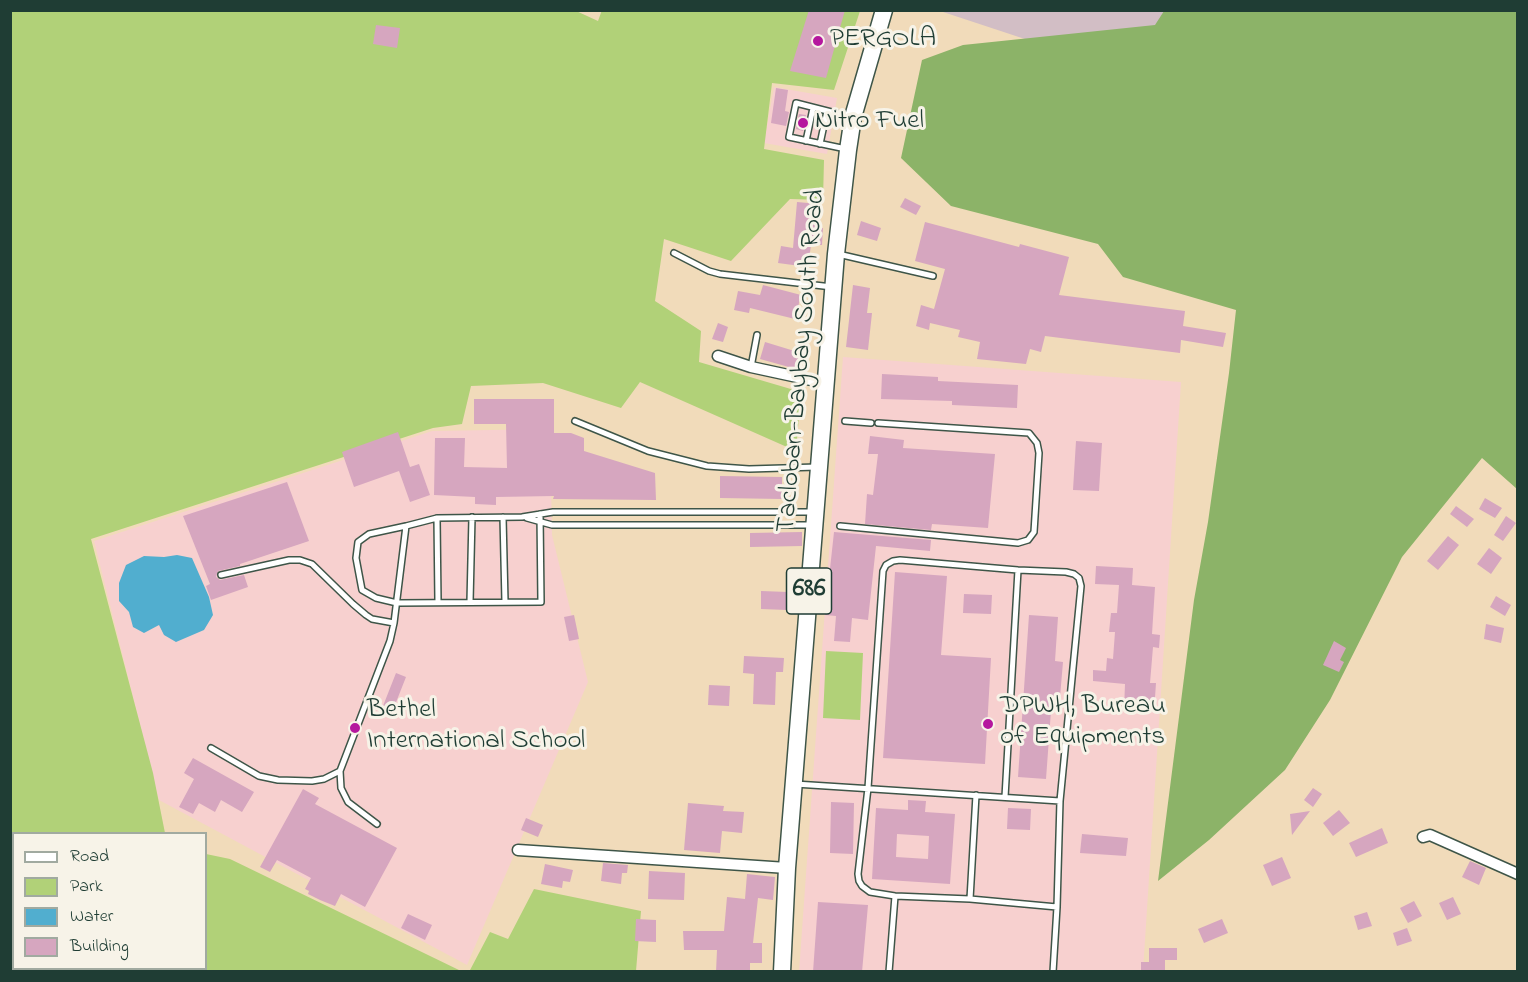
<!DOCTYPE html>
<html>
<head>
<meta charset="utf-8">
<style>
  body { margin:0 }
  #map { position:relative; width:1528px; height:982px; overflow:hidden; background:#f1dbba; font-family:"Indie Flower",sans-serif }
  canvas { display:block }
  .frame { position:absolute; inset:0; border:12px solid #1f3d34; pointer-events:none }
  .legend { position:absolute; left:12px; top:832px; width:195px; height:138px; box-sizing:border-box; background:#f7f3e8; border:2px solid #a1aaa0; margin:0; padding:8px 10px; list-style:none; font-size:18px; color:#1f3d34 }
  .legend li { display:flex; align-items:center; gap:12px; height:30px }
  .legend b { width:30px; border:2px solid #a1aaa0 }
</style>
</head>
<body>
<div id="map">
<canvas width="1528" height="982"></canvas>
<div class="frame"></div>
<ul class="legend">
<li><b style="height:8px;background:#fff"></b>Road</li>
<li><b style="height:16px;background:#b1d178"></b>Park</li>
<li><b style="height:16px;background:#51aecf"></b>Water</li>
<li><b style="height:16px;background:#d6a6bf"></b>Building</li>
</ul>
</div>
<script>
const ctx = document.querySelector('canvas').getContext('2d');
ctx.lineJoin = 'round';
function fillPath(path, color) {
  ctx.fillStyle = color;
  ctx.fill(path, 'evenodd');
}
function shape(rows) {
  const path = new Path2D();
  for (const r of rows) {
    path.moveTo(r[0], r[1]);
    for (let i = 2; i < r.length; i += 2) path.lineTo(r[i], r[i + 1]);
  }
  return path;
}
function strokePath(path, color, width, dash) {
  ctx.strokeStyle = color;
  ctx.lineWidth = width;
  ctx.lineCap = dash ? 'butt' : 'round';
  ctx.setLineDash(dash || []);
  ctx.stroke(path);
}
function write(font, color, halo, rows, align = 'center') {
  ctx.font = font + ' "Indie Flower",sans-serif';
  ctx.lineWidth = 6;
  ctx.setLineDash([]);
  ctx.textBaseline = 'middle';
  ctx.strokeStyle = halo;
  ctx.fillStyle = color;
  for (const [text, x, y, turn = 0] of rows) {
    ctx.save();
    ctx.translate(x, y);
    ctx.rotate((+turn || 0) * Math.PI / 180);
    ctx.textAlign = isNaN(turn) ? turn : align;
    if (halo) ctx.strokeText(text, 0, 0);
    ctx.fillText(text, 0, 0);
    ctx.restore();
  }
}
fillPath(shape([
  [774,87,837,98,827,154,764,143],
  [843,357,1181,382,1143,971,799,972],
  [550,429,552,535,588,682,467,965,159,800,94,541,432,431]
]), '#f7d0cf');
fillPath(shape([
  [940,11,1266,11,1231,107]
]), '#d2bec5');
fillPath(shape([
  [574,10,598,21,602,10,860,11,834,90,772,83,764,149,824,160,823,200,790,199,731,261,664,239,655,301,701,331,699,362,801,392,796,451,640,382,621,408,543,383,471,386,462,424,433,428,91,539,153,773,165,833,14,834,14,968,206,968,206,854,230,859,461,971,11,971,10,11],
  [826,651,863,653,860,720,823,718],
  [534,889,641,911,636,971,469,972,490,932,508,939]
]), '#b1d178');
fillPath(shape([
  [1164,11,1517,11,1517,489,1482,458,1402,557,1330,700,1285,770,1209,840,1158,881,1194,600,1208,522,1229,373,1236,310,1123,277,1098,244,951,206,901,158,922,60,963,45,1155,25]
]), '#8cb368');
fillPath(shape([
  [177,555,192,558,209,597,213,615,204,630,176,642,164,635,159,625,144,633,133,627,129,612,119,601,119,583,126,565,144,556,164,557]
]), '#51aecf');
fillPath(shape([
  [809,10,845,10,826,78,790,71],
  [376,25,400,28,397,48,373,44],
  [776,88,788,90,785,111,789,112,786,126,771,123],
  [799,114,806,115,803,131,796,129],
  [905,198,921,206,916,215,900,207],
  [797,202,819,204,817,228,823,228,822,245,811,245,808,267,778,263,781,246,793,248],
  [861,221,881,228,877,241,857,235],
  [925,222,1019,247,1020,244,1069,257,1059,295,1185,311,1183,326,1226,333,1223,347,1181,340,1180,353,1045,336,1041,352,1030,349,1026,364,977,359,980,342,958,337,960,330,930,323,929,330,916,326,921,305,934,309,945,269,915,261],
  [763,285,801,295,795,319,750,308,749,313,734,310,738,291,760,295],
  [853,285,870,288,867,313,872,313,868,350,846,347],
  [718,323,728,327,723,342,712,339],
  [765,342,801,353,796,369,760,359],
  [882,374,938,377,938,381,1018,385,1017,408,952,405,952,401,881,399],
  [474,399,554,399,554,433,571,433,584,438,584,451,655,473,656,500,553,499,554,496,496,497,496,505,475,504,475,497,434,495,435,438,465,438,464,467,507,468,506,424,474,424],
  [398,432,410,467,419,464,430,495,410,502,399,471,354,487,342,452],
  [870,436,904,440,903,448,995,454,988,528,932,524,931,530,865,524,867,494,873,495,878,454,868,454],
  [1076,441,1102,443,1099,491,1073,490],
  [720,476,782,477,782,499,720,498],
  [287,482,309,541,240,564,240,566,218,571,216,577,220,580,244,575,248,587,211,600,206,586,210,584,183,516],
  [1485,498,1502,508,1495,518,1479,509],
  [1456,506,1474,519,1467,527,1450,514],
  [1506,516,1516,523,1503,541,1494,535],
  [802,532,802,546,750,547,750,533],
  [834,532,931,540,930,551,876,546,868,620,852,618,850,642,834,641,836,616,825,615],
  [1448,536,1459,545,1438,570,1427,561],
  [1489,548,1502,558,1491,574,1477,564],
  [1096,566,1133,568,1132,585,1155,587,1152,634,1160,635,1159,648,1153,647,1150,683,1156,683,1154,712,1124,710,1125,684,1093,681,1093,670,1106,671,1107,658,1113,659,1115,632,1109,632,1111,613,1117,613,1119,585,1095,584],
  [895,572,947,576,941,655,991,658,985,764,883,758],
  [761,591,788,592,787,610,761,609],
  [964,594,992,595,991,614,963,613],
  [1496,596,1511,605,1505,616,1490,607],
  [574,615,579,639,569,641,564,617],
  [1029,615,1058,617,1055,661,1063,662,1060,697,1052,697,1046,779,1018,777],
  [1486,624,1504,628,1501,643,1484,639],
  [1334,641,1346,648,1340,660,1344,662,1339,672,1323,665],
  [744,656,784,658,783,672,776,672,775,705,753,704,754,674,743,673],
  [396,673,406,677,393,710,383,706],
  [709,685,730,686,729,706,708,705],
  [193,758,254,792,242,812,221,800,215,812,199,803,193,814,179,807,194,779,184,773],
  [1313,788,1322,794,1313,807,1304,800],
  [303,789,319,798,315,804,397,848,365,907,341,894,335,906,320,900,308,894,309,891,305,889,311,878,277,860,270,872,260,867],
  [908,800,926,801,925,812,955,814,950,884,872,879,876,808,908,810],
  [897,834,929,836,928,859,896,857],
  [831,802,854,803,853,854,830,853],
  [688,803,724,806,723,811,744,812,742,833,722,831,720,853,684,850],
  [1008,808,1031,809,1030,830,1007,829],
  [1339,810,1350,823,1333,836,1323,823],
  [1310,811,1292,835,1290,814],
  [526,818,543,825,538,837,521,830],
  [1382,828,1388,843,1356,857,1349,843],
  [1082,834,1128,838,1126,856,1080,853],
  [1282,857,1291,878,1272,886,1263,865],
  [1470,861,1486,868,1479,885,1462,877],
  [603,863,628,865,627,873,622,873,621,884,601,881],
  [545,864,573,870,570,882,563,881,562,888,541,884],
  [649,871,685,873,684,900,648,899],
  [747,874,775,877,773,900,758,898,753,943,762,943,762,963,750,963,750,972,716,972,717,950,684,950,683,931,724,931,727,897,745,899],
  [1453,897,1461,914,1447,920,1439,903],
  [1414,901,1422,916,1408,923,1400,908],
  [818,902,868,905,862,972,813,972],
  [1367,912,1372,926,1358,930,1354,916],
  [408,914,432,925,425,940,401,928],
  [636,919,656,920,656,942,635,941],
  [1222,919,1228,933,1204,943,1198,929],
  [1407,928,1412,941,1397,946,1393,933],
  [1149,948,1177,948,1177,960,1165,960,1165,972,1141,972,1141,962,1149,962]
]), '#d6a6bf');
const lane = shape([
  [806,141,813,108],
  [820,144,827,111],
  [846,149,789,137,796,103,851,117],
  [674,253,709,271,720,274,832,287],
  [838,254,933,276],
  [751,367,757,335],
  [575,421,648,451,707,466,749,469,817,467],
  [845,421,871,423],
  [540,514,541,602,397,603,376,598,362,590,356,558,358,542,369,534,406,526,437,518,522,517,553,512,814,512],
  [503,517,505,602],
  [437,518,438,602],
  [527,518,552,525,811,525],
  [840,526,1018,543,1028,540,1034,532,1039,453,1037,443,1029,433,878,423],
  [221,575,289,560,300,560,312,564,353,604,366,615,372,619,394,623],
  [470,602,472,517],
  [211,748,259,776,278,780,312,781,324,779,340,771,390,641,394,623,406,526],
  [340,771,341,788,348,802,377,824],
  [795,784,1060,801],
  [1005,797,1018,570],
  [970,899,976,795],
  [889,972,895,896],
  [1053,972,1057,907,1060,801,1081,586,1079,578,1074,574,1066,572,1018,570,900,560,893,561,886,565,883,571,868,788,858,874,859,881,862,886,870,892,895,896,970,899,1057,907]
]);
const street = shape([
  [718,356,751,367,825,383],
  [1423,837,1430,835,1518,874],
  [518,850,787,868]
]);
const primary = shape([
  [782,972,787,868,836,254,848,150,853,117,884,10]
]);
strokePath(lane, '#3e5548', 8);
strokePath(street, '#3e5548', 13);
strokePath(primary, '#3e5548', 19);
strokePath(lane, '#fff', 5);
strokePath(street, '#fff', 10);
strokePath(primary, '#fff', 16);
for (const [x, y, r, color] of [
  [818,41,6,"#b5179e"],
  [803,123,6,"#b5179e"],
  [988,724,6,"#b5179e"],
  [355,728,6,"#b5179e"]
]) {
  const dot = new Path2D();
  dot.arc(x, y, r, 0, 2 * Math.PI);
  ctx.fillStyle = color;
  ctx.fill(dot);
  strokePath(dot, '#f7f3e8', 2);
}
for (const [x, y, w] of [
  [809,591,45]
]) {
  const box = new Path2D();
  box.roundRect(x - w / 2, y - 23, w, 46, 4.5);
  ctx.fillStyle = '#f7f3e8';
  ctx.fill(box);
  strokePath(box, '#1f3d34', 1.5);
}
write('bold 26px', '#1f3d34', null, [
  ["686",809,591]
]);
write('27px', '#1f3d34', '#f7f3e8', [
  ["PERGOLA",830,41],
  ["Nitro Fuel",815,123],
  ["DPWH, Bureau",1000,708],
  ["of Equipments",1000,739],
  ["Bethel",367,712],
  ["International School",367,743]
], 'left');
write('27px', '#1f3d34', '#f7f3e8', [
  ["Tacloban-Baybay South Road",803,361,-85]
]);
</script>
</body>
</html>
